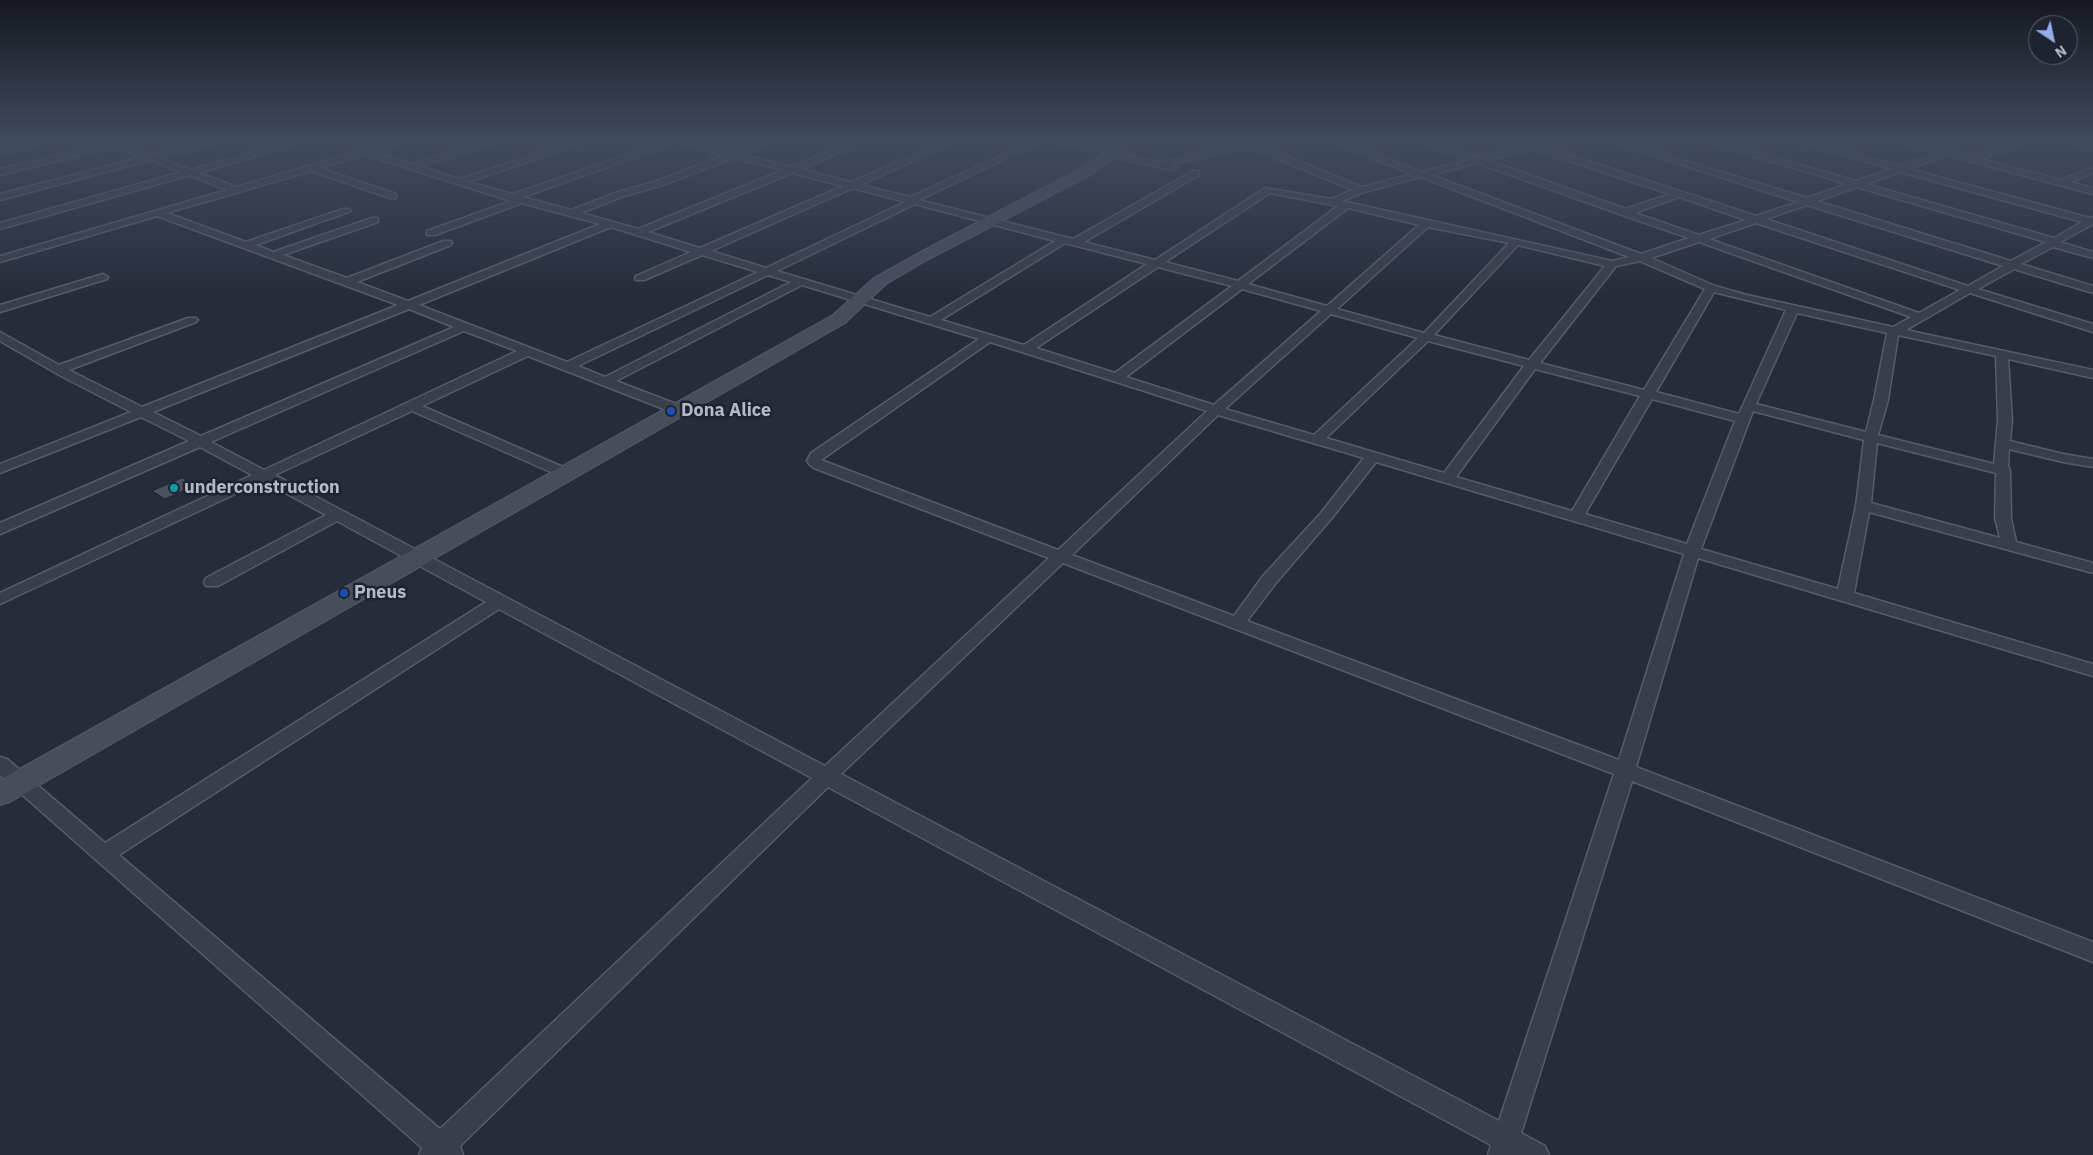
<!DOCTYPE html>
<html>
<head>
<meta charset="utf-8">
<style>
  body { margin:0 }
  #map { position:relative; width:2093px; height:1155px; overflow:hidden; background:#262c39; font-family:"IBM Plex Sans",sans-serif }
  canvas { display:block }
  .north { position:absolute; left:2028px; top:15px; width:50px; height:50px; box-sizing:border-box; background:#1e232f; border:1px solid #5a5f6b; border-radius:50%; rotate:146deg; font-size:14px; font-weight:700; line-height:20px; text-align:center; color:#b5b9c5 }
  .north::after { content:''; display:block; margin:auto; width:18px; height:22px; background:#94aceb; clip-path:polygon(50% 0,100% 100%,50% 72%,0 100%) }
</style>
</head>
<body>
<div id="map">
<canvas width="2093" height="1155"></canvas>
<div class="north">N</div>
</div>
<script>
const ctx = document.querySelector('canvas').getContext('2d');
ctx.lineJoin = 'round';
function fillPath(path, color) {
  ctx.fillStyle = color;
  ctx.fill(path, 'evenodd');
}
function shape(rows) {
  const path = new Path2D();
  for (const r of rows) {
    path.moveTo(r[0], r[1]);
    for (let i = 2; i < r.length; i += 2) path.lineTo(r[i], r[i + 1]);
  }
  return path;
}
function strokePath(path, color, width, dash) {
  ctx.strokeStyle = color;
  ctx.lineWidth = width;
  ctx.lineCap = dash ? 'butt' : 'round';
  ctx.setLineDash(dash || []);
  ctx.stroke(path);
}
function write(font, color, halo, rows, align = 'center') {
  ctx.font = font + ' "IBM Plex Sans",sans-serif';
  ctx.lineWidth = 5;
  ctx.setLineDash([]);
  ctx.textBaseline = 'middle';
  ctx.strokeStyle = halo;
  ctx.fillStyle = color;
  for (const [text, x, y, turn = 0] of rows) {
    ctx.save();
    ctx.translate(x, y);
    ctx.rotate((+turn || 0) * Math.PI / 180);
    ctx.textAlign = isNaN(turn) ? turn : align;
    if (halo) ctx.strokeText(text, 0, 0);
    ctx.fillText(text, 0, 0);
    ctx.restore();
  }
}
const building = shape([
  [182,478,196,485,165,499,152,491,182,478]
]);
fillPath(building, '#4a5160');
strokePath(building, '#202531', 1);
const street = shape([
  [41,140,55,140,0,155,0,149,41,140],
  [101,140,112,140,152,155,210,140,223,140,222,142,160,158,191,170,297,140,310,140,199,173,236,187,399,140,411,140,375,152,411,164,490,140,502,140,501,142,420,166,459,179,580,140,592,140,468,182,513,194,669,140,685,140,741,154,744,148,766,140,777,140,751,152,749,156,791,167,857,140,868,140,801,169,851,182,948,140,959,140,861,185,910,197,1035,140,1045,140,919,200,1073,239,1193,171,1199,171,1199,175,1084,242,1155,260,1265,188,1331,199,1353,190,1249,147,1173,164,1176,167,1172,170,1107,156,1107,152,1052,143,1048,140,1065,140,1110,147,1114,150,1113,152,1161,162,1241,143,1236,140,1247,140,1362,187,1412,174,1327,140,1338,140,1422,172,1468,160,1418,142,1417,140,1428,140,1478,157,1547,140,1560,140,1559,142,1542,146,1756,216,1798,202,1604,140,1616,140,1807,198,1847,184,1700,140,1712,140,1856,181,1891,169,1791,140,1804,140,1899,166,1937,153,1896,142,1895,140,1908,140,1972,156,2021,140,2032,140,2031,142,1981,159,2061,180,2093,167,2093,173,2071,182,2093,188,2093,194,1946,155,1909,169,2090,218,2093,217,2093,224,2060,242,2093,252,2093,258,2053,247,2021,264,2093,286,2093,293,2014,269,1978,289,2093,324,2093,332,1970,293,1906,330,2093,370,2093,378,2008,359,2012,420,2010,441,2063,454,2093,459,2093,467,2063,462,2009,449,2008,465,2010,471,2011,518,2016,542,2093,563,2093,573,1869,512,1854,593,2093,664,2093,676,1698,558,1636,767,2093,942,2093,962,1632,781,1521,1133,1545,1146,1549,1155,1488,1155,1491,1145,828,787,460,1146,463,1155,419,1155,422,1148,0,775,0,757,7,759,105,843,486,602,337,521,218,586,206,586,204,582,206,578,326,515,263,481,0,604,0,593,252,475,200,447,0,534,0,523,189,441,141,417,0,473,0,464,131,412,63,377,0,341,0,332,59,365,188,318,196,318,198,320,196,322,69,370,142,407,398,305,157,216,0,262,0,256,227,190,190,175,0,229,0,223,181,172,151,160,0,200,0,194,142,157,115,147,0,175,0,169,107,144,101,140],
  [676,143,725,155,657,181,615,193,571,210,523,197,676,143],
  [1532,149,1670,194,1626,209,1487,160,1532,149],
  [366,155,511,201,427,231,427,235,435,235,522,203,600,224,408,301,357,282,451,245,452,243,451,241,443,241,347,278,283,255,378,222,378,218,372,218,273,252,256,245,351,211,349,209,343,209,246,242,167,213,311,171,390,198,396,198,396,194,320,168,366,155],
  [734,158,783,170,638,229,581,213,621,197,663,185,734,158],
  [1477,163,1622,215,1689,238,1641,254,1431,175,1477,163],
  [1900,172,2082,222,2054,238,1866,184,1900,172],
  [792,173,843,186,700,248,648,232,792,173],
  [1421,177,1629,257,1612,261,1342,201,1364,192,1421,177],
  [1857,187,2046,242,2011,261,1817,201,1857,187],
  [853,188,905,202,766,268,711,251,853,188],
  [1270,193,1338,206,1238,281,1165,262,1270,193],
  [1679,197,1746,220,1699,235,1635,213,1679,197],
  [915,204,1055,241,930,317,777,271,915,204],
  [1807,205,2003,266,1968,286,1766,219,1807,205],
  [1348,208,1419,225,1327,306,1248,284,1348,208],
  [1756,223,1960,290,1919,313,1709,239,1756,223],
  [611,227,691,252,636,276,635,278,636,280,644,280,702,255,758,272,567,362,419,305,611,227],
  [1428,227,1509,243,1424,333,1337,309,1428,227],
  [1699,242,1911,317,1893,327,1747,295,1715,286,1651,258,1699,242],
  [1065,243,1147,264,1024,345,941,320,1065,243],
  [1518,245,1605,266,1529,360,1434,335,1518,245],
  [1640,261,1705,289,1644,390,1540,363,1616,266,1640,261],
  [1158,267,1232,286,1115,373,1036,348,1158,267],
  [768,275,791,282,605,377,578,366,768,275],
  [802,285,979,339,811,453,807,461,809,464,814,468,1049,558,825,766,275,475,412,411,562,477,572,477,574,474,572,471,422,406,528,356,674,413,684,413,686,410,684,407,616,381,802,285],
  [1242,289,1321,311,1214,405,1126,377,1242,289],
  [1714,292,1786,310,1739,414,1656,392,1714,292],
  [409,309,454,327,201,436,153,412,409,309],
  [1797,313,1887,333,1874,400,1866,432,1756,404,1797,313],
  [1331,314,1418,338,1314,435,1225,409,1331,314],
  [464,331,517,351,264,470,211,442,464,331],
  [1898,335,1996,356,1998,420,1994,464,1878,435,1888,400,1898,335],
  [1428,341,1524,366,1444,473,1326,438,1428,341],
  [990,342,1022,352,1207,411,1058,550,821,460,990,342],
  [1535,369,1640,396,1572,511,1456,477,1535,369],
  [1652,399,1735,421,1687,544,1585,514,1652,399],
  [1753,411,1864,440,1856,506,1838,589,1701,549,1753,411],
  [1218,415,1364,458,1321,513,1263,576,1234,616,1072,555,1218,415],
  [1877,443,1996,473,1995,518,2000,538,1871,503,1877,443],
  [1376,462,1684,554,1619,760,1247,621,1275,584,1331,519,1376,462],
  [1063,563,1614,774,1499,1121,841,774,1063,563],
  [499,609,812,778,440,1129,119,855,499,609],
  [2058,140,2072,140,2093,144,2093,150,2058,140],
  [103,274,108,277,107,279,0,312,0,305,103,274]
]);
const secondary = shape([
  [1115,140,1131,140,1120,147,1112,160,1092,174,925,261,886,284,845,323,10,802,0,805,0,780,833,315,874,278,915,255,1082,168,1102,154,1111,141,1115,140]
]);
strokePath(street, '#575c68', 3);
strokePath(secondary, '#575c68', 2);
fillPath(street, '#393e4a');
fillPath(secondary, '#484d5c');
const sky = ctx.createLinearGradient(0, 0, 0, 301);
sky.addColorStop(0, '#15181f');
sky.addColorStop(0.47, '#414b5f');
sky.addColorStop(1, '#414b5f00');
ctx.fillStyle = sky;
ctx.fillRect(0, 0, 2093, 301);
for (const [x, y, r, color] of [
  [671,411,5,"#1a4fb4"],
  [174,488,5,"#0f9aa8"],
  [344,593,5,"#1a4fb4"]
]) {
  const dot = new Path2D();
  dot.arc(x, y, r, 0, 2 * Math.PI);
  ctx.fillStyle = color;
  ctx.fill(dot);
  strokePath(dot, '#1e232f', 2);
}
write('bold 18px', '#b5b9c5', '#1e232f', [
  ["Dona Alice",681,411],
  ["underconstruction",184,488],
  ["Pneus",354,593]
], 'left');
</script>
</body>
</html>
